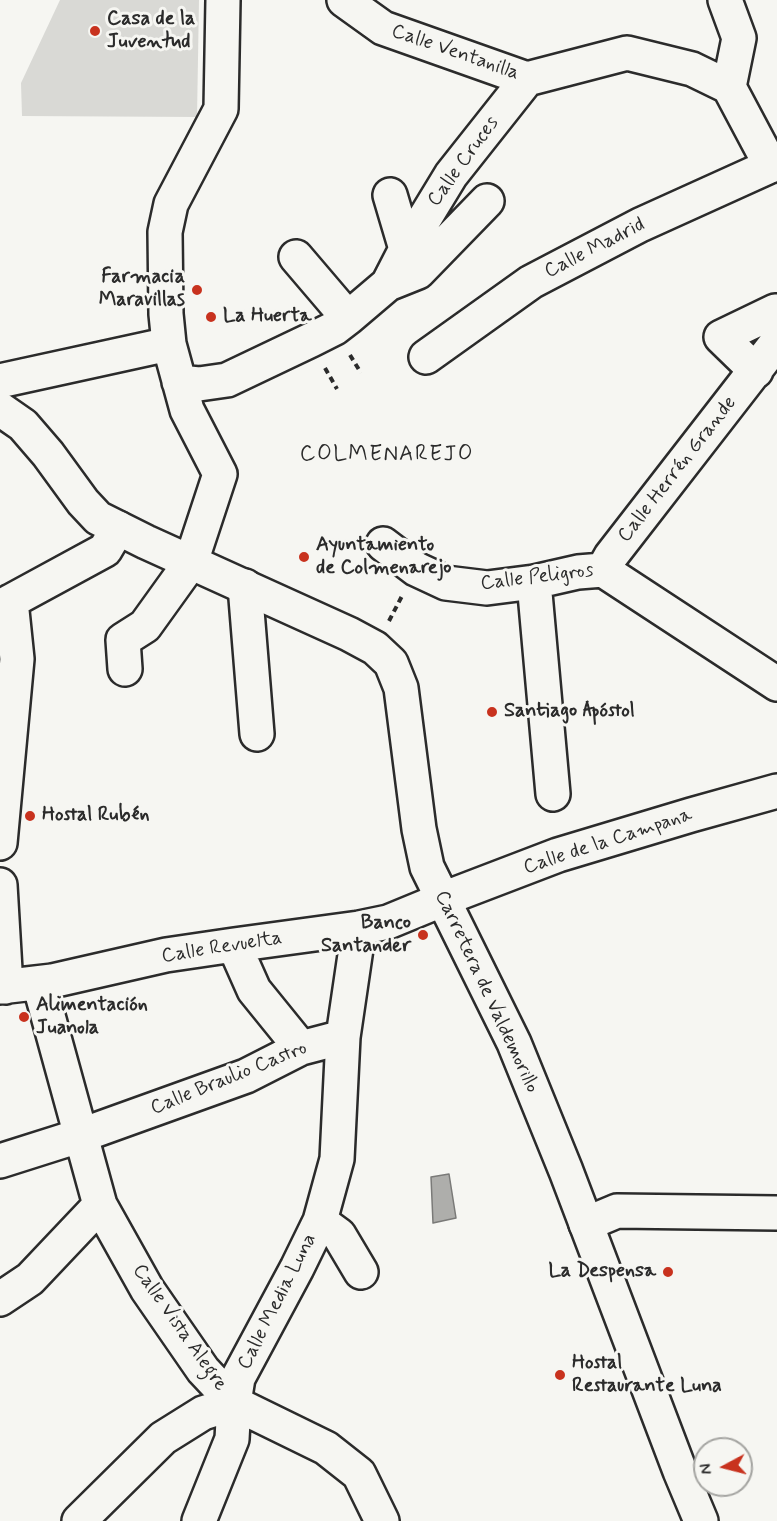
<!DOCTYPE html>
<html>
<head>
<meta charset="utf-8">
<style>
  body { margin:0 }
  #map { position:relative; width:777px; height:1521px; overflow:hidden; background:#f6f6f2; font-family:Mynerve,sans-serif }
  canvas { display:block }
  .north { position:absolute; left:693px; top:1437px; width:60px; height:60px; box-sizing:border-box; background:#f6f6f2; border:2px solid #a5a5a2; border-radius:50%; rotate:263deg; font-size:16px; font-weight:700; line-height:24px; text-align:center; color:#2b2b2b }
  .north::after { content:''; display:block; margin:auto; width:21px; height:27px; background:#c8321e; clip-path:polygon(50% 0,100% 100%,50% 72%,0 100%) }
</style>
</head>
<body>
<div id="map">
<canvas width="777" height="1521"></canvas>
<div class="north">N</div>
</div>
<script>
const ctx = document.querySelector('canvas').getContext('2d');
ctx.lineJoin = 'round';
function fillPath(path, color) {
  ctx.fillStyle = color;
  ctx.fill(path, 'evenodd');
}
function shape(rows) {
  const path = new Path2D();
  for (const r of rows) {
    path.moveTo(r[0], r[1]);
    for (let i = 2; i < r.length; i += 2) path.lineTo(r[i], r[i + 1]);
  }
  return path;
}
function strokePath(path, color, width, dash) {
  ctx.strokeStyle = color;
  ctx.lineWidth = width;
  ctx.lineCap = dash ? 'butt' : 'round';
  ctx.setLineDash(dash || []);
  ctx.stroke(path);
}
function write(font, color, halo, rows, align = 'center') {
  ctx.font = font + ' Mynerve,sans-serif';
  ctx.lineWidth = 6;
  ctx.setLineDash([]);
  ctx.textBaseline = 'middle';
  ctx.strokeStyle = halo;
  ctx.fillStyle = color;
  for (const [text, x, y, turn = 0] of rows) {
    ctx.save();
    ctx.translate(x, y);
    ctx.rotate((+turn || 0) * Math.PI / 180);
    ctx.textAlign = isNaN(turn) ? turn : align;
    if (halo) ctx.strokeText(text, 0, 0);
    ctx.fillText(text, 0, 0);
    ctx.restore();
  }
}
fillPath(shape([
  [60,0,199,0,197,117,22,116,21,83]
]), '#d9d9d5');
const water = shape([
  [449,1174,456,1218,433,1223,431,1177,449,1174]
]);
fillPath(water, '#aeaeab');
strokePath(water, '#7a7a78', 1.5);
const minor = shape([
  [344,0,383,28,527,79,627,53,692,69,729,87,771,166],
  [725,0,739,38,729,87],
  [390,195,406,249],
  [296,257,348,318],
  [388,284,418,272,487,201],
  [426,357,531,282,640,225,777,163],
  [756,371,721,337,775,311,777,314],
  [0,381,169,344],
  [179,382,199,384,227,380,311,340,335,328,348,318,388,284,406,249,451,175,527,79],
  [383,544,416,569,446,583,487,588,534,582,578,572,603,570,777,684],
  [603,570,611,556,777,342],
  [534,582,553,794],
  [245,586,257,734],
  [0,607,105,550,118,528],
  [125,669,123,640,145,626,191,562,220,474,187,410,169,344,166,314,165,232,171,204,221,109,223,0],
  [0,843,17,659,11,601],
  [0,885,6,987],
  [234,945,254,990,301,1048],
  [39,983,100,1205,147,1289,203,1370,234,1403,326,1448,359,1474,382,1521],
  [0,987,52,981,166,955,234,945,359,928,388,922,456,894,558,855,691,815,777,791],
  [0,1161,82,1135,246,1076,301,1048,343,1037],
  [320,1221,339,1235,361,1272],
  [586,1224,617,1211,777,1213],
  [0,1299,30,1279,100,1205],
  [79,1521,163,1438,203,1413,234,1403],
  [199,1521,232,1439,234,1403,238,1378,297,1268,320,1221,337,1159,343,1037,359,928]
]);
const major = shape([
  [0,409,23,425,48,454,83,502,98,518,146,542,349,634,375,648,391,663,401,688,419,829,427,867,514,1043,566,1171,680,1471,701,1521]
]);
strokePath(minor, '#2b2b2b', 38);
strokePath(major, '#2b2b2b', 38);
strokePath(shape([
  [350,355,361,373],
  [325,368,337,389],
  [389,621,402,596]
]), '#2b2b2b', 4, [6, 4.5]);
strokePath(minor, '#f6f6f2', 33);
strokePath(major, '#f6f6f2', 33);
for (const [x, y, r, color] of [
  [95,31,6,"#c8321e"],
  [197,290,6,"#c8321e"],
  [211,317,6,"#c8321e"],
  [304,557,6,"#c8321e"],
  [492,712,6,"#c8321e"],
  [30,816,6,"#c8321e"],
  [423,935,6,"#c8321e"],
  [24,1017,6,"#c8321e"],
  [668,1272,6,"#c8321e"],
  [560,1375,6,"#c8321e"]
]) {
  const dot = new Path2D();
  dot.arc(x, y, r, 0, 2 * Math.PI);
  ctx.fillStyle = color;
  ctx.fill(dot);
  strokePath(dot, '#f6f6f2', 2);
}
write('bold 20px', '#2b2b2b', '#f6f6f2', [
  ["Casa de la",107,20],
  ["Juventud",107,43],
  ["Farmacia",185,278,"right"],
  ["Maravillas",185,301,"right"],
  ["La Huerta",223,317],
  ["Ayuntamiento",316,546],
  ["de Colmenarejo",316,569],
  ["Santiago Apóstol",504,712],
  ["Hostal Rubén",42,816],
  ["Banco",411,924,"right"],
  ["Santander",411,947,"right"],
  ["Alimentación",36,1006],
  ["Juanola",36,1029],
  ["La Despensa",656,1272,"right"],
  ["Hostal",572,1364],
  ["Restaurante Luna",572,1387]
], 'left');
write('20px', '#2b2b2b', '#f6f6f2', [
  ["Calle Ventanilla",455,53,19],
  ["Calle Cruces",464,162,-54],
  ["Calle Madrid",595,249,-27],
  ["Calle Herrén Grande",678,470,-52],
  ["Calle Peligros",537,578,-7],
  ["Calle de la Campana",608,842,-18],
  ["Calle Revuelta",222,948,-9],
  ["Carretera de Valdemorillo",486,992,65],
  ["Calle Braulio Castro",229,1079,-22],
  ["Calle Media Luna",278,1302,-63],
  ["Calle Vista Alegre",179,1328,55]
]);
ctx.letterSpacing = '1.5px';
write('22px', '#2b2b2b', '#f6f6f2', [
  ["COLMENAREJO",387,455]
]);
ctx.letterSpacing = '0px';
</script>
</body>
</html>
